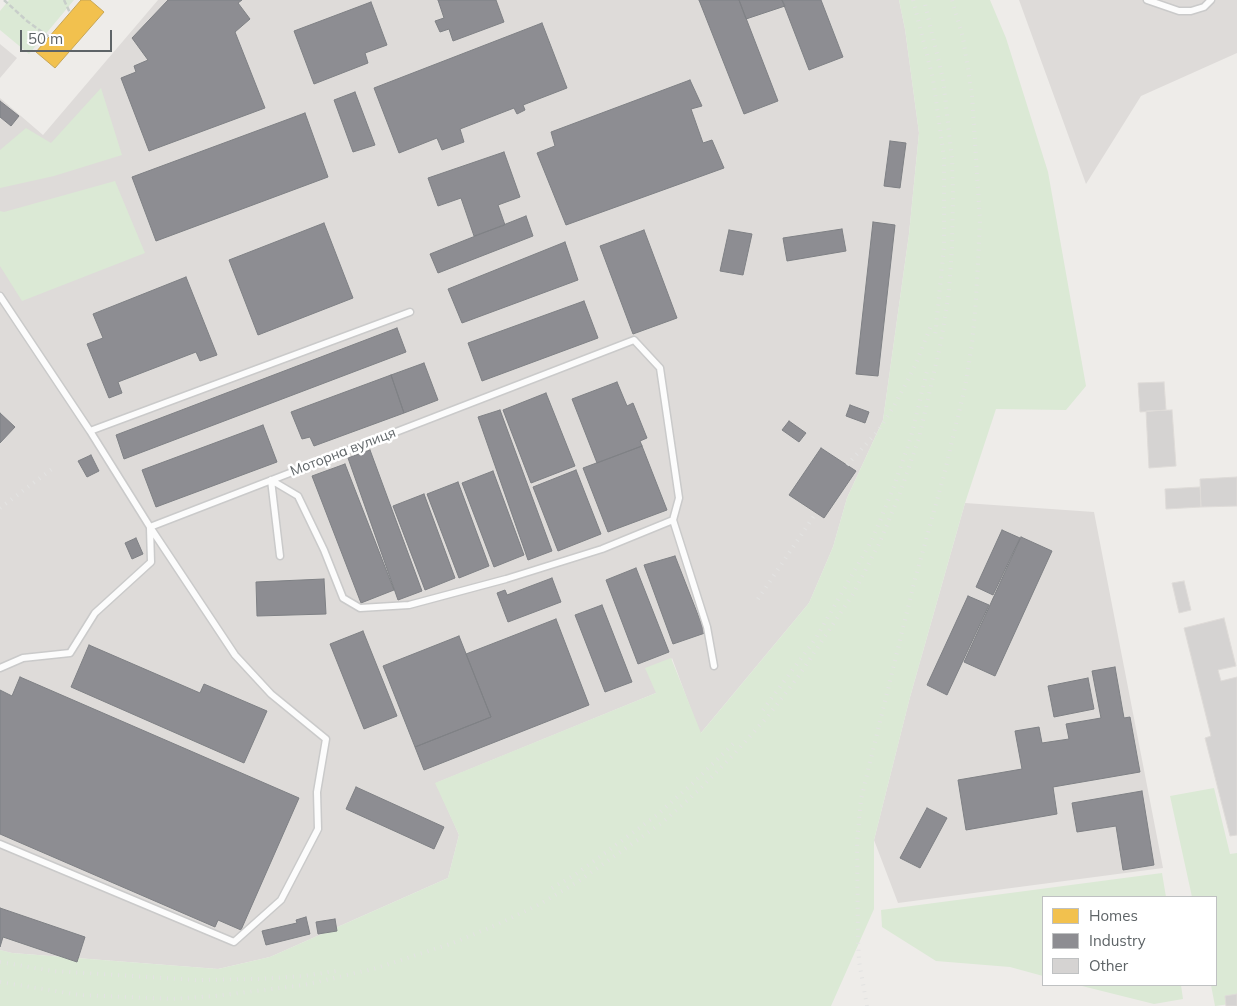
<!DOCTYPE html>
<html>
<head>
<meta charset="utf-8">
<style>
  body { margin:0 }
  #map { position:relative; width:1237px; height:1006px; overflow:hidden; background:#eeece9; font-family:Mulish,sans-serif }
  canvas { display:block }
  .legend { position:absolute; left:1042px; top:896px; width:175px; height:90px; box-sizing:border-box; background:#fff; border:1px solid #bfc1c2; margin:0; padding:6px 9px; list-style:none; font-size:15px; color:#5e6467 }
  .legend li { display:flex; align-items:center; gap:10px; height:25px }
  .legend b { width:25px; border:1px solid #bfc1c2 }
  .scale { position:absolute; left:20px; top:30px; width:92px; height:22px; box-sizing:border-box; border:2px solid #5e6467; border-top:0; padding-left:6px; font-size:15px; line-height:18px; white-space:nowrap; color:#5e6467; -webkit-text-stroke:4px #fff; paint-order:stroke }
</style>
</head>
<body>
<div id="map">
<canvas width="1237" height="1006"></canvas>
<ul class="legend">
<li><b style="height:14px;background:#f2c14e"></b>Homes</li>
<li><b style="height:14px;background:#8d8d92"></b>Industry</li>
<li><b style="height:14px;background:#d5d3d2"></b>Other</li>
</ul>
<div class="scale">50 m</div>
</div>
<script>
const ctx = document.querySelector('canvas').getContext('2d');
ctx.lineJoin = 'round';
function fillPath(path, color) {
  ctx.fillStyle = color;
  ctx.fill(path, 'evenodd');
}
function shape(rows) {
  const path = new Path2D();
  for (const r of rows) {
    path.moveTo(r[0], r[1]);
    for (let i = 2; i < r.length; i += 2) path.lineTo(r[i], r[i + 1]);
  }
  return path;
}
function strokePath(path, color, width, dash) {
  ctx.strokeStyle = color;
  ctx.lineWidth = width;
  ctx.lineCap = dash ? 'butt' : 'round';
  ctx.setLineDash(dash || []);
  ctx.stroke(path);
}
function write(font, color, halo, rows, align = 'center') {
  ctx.font = font + ' Mulish,sans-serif';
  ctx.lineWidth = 5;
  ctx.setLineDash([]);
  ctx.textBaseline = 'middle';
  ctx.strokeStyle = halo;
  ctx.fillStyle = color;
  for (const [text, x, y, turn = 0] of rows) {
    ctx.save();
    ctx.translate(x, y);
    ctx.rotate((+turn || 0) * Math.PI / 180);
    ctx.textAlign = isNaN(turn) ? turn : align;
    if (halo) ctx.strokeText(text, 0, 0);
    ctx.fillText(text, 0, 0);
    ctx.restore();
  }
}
fillPath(shape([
  [158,0,899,0,905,29,919,133,909,234,883,420,847,498,833,547,809,603,700,734,672,658,656,693,436,783,459,835,448,878,270,957,218,969,12,953,0,950,0,98,43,135],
  [1019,0,1237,0,1237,53,1141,96,1086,184],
  [0,44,17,58,0,78],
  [965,503,1094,512,1163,868,898,903,874,840,910,697]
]), '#dedbd9');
fillPath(shape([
  [9,0,74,0,29,54,0,30,0,11],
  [899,0,990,0,1006,38,1048,172,1086,386,1066,410,996,409,965,503,910,697,874,840,874,909,831,1006,0,1006,0,950,12,953,218,969,270,957,448,878,459,835,435,783,656,693,645,668,671,658,701,733,809,603,833,547,847,498,883,420,909,234,919,133,905,29],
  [101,88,122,155,54,176,0,188,0,150,26,128,51,143],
  [115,181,145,253,22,301,0,266,0,211,4,212],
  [1214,788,1230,854,1237,853,1237,1003,1215,1006,1211,985,1216,985,1216,897,1192,897,1170,796],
  [1162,873,1166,897,1043,897,1043,976,1010,967,936,961,882,927,881,910],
  [1078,985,1181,985,1183,999,1154,1004]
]), '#dbe9d5');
const homes = shape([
  [81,0,90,0,104,12,55,68,36,52,81,0]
]);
fillPath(homes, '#f2c14e');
strokePath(homes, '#c6a556', 1);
const industry = shape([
  [168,0,242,0,238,3,250,19,235,32,265,108,149,151,121,78,136,72,134,66,148,60,132,38,168,0],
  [438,0,496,0,504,22,453,41,449,29,440,32,435,21,444,18,438,0],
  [699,0,739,0,778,101,744,114,699,0],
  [739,0,782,0,785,6,746,19,739,0],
  [782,0,821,0,843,57,809,70,782,0],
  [371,2,387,45,365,53,368,63,314,84,294,31,371,2],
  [542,23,567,88,523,105,525,110,517,114,514,108,460,129,464,142,442,150,437,138,399,153,374,88,542,23],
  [690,80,702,106,691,109,703,143,712,140,724,168,566,225,537,153,555,146,551,132,690,80],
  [355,92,375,145,353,152,334,100,355,92],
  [0,101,19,116,11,126,0,117,0,101],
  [305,113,328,177,156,241,132,177,305,113],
  [890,141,906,143,900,188,884,186,890,141],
  [504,152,520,197,498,205,505,225,474,236,461,198,438,206,428,178,504,152],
  [526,216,533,236,438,273,430,254,526,216],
  [873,222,895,225,878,376,856,374,873,222],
  [324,223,353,298,258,335,229,260,324,223],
  [842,229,846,251,787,261,783,238,842,229],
  [644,230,677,318,633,334,600,246,644,230],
  [729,230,752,234,743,275,720,271,729,230],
  [565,242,578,280,462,323,448,289,565,242],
  [186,277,217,355,200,361,196,352,118,382,122,393,109,398,87,344,103,338,93,314,186,277],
  [584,301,598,338,482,381,468,343,584,301],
  [397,328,406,352,124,459,116,435,397,328],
  [424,363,438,400,404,413,391,375,424,363],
  [391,375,404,413,314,446,310,437,302,439,291,412,391,375],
  [617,382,627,406,633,403,647,438,640,441,642,446,597,463,572,399,617,382],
  [546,393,575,466,531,483,503,410,546,393],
  [850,405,869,412,865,423,846,416,850,405],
  [500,410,552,551,528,560,478,417,500,410],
  [0,413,15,427,0,443,0,413],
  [789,421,806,433,799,442,782,430,789,421],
  [263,425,277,462,156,507,142,470,263,425],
  [642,446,667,510,608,532,583,468,642,446],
  [821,448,856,471,824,518,789,495,821,448],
  [370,450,422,591,398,600,348,458,370,450],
  [91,455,99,471,87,477,78,461,91,455],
  [345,464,394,590,361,603,312,476,345,464],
  [576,470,601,534,558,551,533,487,576,470],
  [493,471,524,555,494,567,462,483,493,471],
  [458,482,489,566,459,578,427,494,458,482],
  [424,494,455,578,425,590,393,506,424,494],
  [1002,530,1020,538,993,595,976,587,1002,530],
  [1021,537,1052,551,995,676,964,662,1021,537],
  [136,538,143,554,132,559,125,543,136,538],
  [675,556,705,633,673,644,644,565,675,556],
  [636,568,669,652,638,664,606,580,636,568],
  [552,578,561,602,508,622,497,593,505,590,507,595,552,578],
  [324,579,326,614,257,616,256,582,324,579],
  [968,596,989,605,947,695,927,685,968,596],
  [602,605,632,682,605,692,575,615,602,605],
  [556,619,589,705,424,770,415,747,491,717,466,654,556,619],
  [363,631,397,716,364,729,330,644,363,631],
  [459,636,491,717,415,747,383,666,459,636],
  [89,645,200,693,204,684,267,711,244,763,71,687,89,645],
  [1115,667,1124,718,1130,717,1140,772,1053,787,1057,814,966,830,958,780,1022,769,1015,731,1039,727,1042,743,1069,739,1066,724,1101,718,1092,671,1115,667],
  [20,677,299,798,241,930,218,920,215,927,0,834,0,690,12,696,20,677],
  [1088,678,1094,709,1054,717,1048,686,1088,678],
  [356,787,444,827,434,849,346,809,356,787],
  [1142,791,1154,865,1123,870,1116,826,1077,832,1072,803,1142,791],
  [927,808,947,818,920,868,900,858,927,808],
  [0,908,85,937,77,962,3,937,0,947,0,908],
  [306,917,310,934,266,945,262,931,297,923,296,920,306,917],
  [335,919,337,931,318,934,316,922,335,919]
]);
fillPath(industry, '#8d8d92');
strokePath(industry, '#7f8185', 1);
const building = shape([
  [1164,382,1166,410,1140,412,1138,383,1164,382],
  [1172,410,1176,466,1149,468,1146,411,1172,410],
  [1237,477,1237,506,1201,507,1200,479,1237,477],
  [1200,487,1201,507,1166,509,1165,489,1200,487],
  [1184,581,1191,610,1179,613,1172,583,1184,581],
  [1224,618,1236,666,1218,670,1221,681,1237,677,1237,835,1230,836,1205,738,1211,736,1184,628,1224,618],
  [1237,994,1237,1006,1226,1006,1225,996,1237,994]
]);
fillPath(building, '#d5d3d2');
strokePath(building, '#dedbd8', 1);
const lane = shape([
  [1147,0,1179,11,1191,11,1204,7,1211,0],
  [0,296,90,431,150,527,235,655,271,694,326,739,317,792,318,829,281,900,234,942,0,844],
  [90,431,410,312],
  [673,520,707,627,714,666],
  [150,527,634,340,660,368,679,498,673,520,602,549,506,579,409,605,360,608,343,598,324,550,298,496,271,480,280,556],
  [0,668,23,658,70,653,95,613,151,562,150,528]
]);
strokePath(lane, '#cacaca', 9);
strokePath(shape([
  [4,0,27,21,49,37],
  [64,0,70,13]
]), '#c8ceca', 2.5, [5, 2.5]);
strokePath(lane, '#fcfcfc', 6);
strokePath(shape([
  [913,0,933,79,944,158,944,247,935,337],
  [847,465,878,431,894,406,915,366,932,323],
  [0,508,56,466],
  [758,599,816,513],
  [763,710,816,638,872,540,893,489,911,437,927,371],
  [552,888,576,874,657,815,693,783,737,740],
  [0,962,53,971,196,980,258,979,304,976,336,971],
  [0,982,80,995,172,999,215,996,304,985,377,968,453,943,496,925,540,904,579,881,663,822,699,790,735,753,768,716,798,677,853,594,880,542,900,493,919,438,941,342,949,291,952,249,953,194,952,159,943,79,924,0],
  [867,1006,859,961,858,938,857,842,861,799,915,579,943,479,965,387,972,344,976,300,980,221,972,95,963,38,952,0]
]), '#e3e3e2', 4, [1, 6]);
write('14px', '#5e6467', '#fff', [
  ["Моторна вулиця",343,452,-21]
]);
</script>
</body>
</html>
